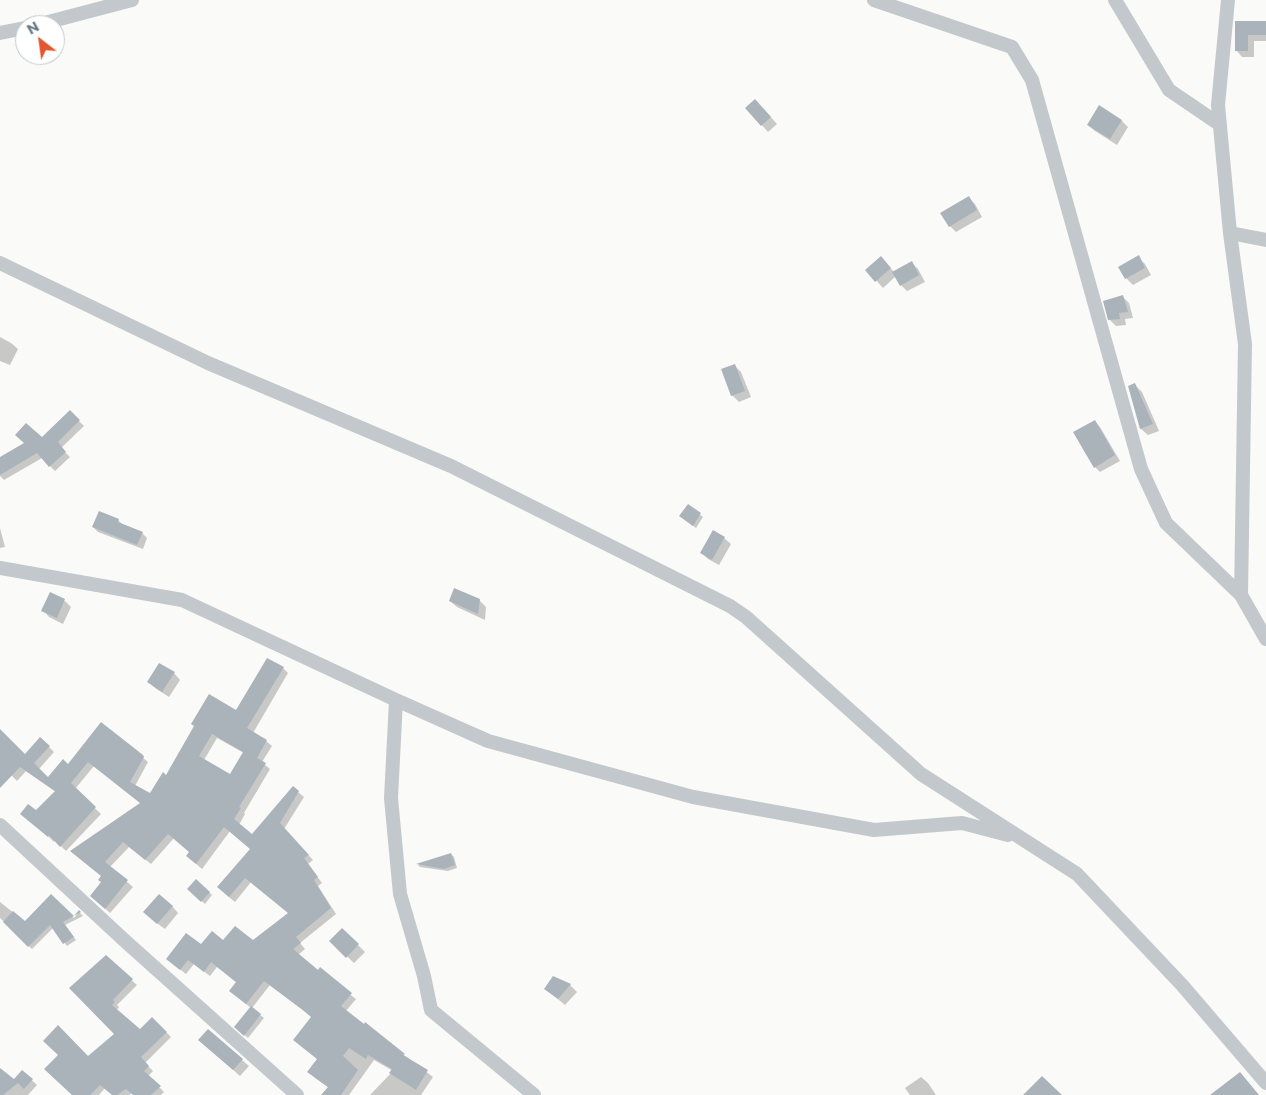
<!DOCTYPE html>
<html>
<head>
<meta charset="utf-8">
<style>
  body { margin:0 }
  #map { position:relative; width:1266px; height:1095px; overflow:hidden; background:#fafaf8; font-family:Montserrat,sans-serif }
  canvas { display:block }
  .north { position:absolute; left:15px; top:15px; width:50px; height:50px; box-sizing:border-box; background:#fff; border:1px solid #c1c8cd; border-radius:50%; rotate:330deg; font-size:14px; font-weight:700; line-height:20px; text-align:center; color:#657683 }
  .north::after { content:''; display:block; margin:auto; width:18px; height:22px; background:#e4572e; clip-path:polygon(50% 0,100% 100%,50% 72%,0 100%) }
</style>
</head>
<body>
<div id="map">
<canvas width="1266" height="1095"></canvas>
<div class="north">N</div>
</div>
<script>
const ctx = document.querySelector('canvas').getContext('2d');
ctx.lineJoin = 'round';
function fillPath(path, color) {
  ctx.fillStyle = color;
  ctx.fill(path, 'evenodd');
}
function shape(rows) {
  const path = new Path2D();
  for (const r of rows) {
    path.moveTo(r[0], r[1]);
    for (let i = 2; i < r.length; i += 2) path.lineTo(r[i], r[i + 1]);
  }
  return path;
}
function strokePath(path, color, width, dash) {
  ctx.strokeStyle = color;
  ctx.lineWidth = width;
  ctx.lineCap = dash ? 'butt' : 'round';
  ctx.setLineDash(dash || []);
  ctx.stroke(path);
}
fillPath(shape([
  [1236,22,1266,22,1266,41,1254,41,1254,57,1242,57,1236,50],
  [762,107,777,124,768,132,747,108],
  [1100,107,1122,121,1128,127,1117,145,1095,131,1088,125],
  [969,198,975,204,982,217,956,232,950,226],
  [1138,257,1145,264,1151,275,1133,285,1126,278,1120,267],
  [912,263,918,269,925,282,907,291,901,285,896,276,883,288,867,270,887,264,894,272],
  [1122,296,1129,303,1133,318,1125,319,1126,325,1116,326,1109,319],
  [0,337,11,343,18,349,10,365,0,361],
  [734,365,741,372,751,397,739,402,732,395],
  [1135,385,1142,392,1159,431,1148,435,1141,429,1129,387],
  [70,412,84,426,61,448,70,457,55,471,42,458,4,480,0,476,0,459,42,439],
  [1095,422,1100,427,1120,461,1100,472,1095,467],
  [688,506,703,517,696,528,684,519],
  [118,520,123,525,142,533,147,538,143,549,98,532,93,527],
  [0,528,5,547,0,548],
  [724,538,731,544,719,565,708,559,702,553],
  [50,594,65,601,71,607,63,624,49,617,43,610],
  [479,600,486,607,485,620,457,607,450,601],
  [283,668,288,673,253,733,266,741,272,746,262,762,270,769,244,813,245,814,239,825,252,836,298,792,304,797,284,829,313,860,308,864,322,883,318,886,336,914,300,943,305,949,298,955,356,999,346,1011,433,1077,421,1095,370,1095,393,1071,374,1060,349,1095,322,1095,329,1088,314,1077,318,1060,311,1016,270,985,252,1008,264,1018,248,1038,236,1027,251,1008,236,996,237,983,217,967,210,976,194,964,186,974,173,964,201,945,223,942,253,942,290,914,251,882,235,902,224,893,252,850,230,831,202,869,187,856,190,852,174,838,151,864,129,847,110,867,133,887,110,913,97,901,103,883,103,877,77,856,142,804,94,766,75,789,101,814,66,851,55,840,54,842,37,826,56,792,26,771,17,781,1,765,0,731,25,755,40,739,49,747,54,752,39,769,49,779,68,766,102,724,148,762,135,786,151,795,167,777,196,727,237,712],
  [217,738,244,753,230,776,204,760],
  [174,673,180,680,169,697,155,688,149,682],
  [451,854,454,857,457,868,448,871,420,867,418,865],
  [192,892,209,892,212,895,205,904],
  [51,895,74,918,79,912,83,916,65,925,76,940,67,946,53,928,32,949,0,918,0,902,25,922],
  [172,906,178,913,165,929,151,919],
  [342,929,365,952,354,963,331,941],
  [106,957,137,985,117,1005,119,1007,116,1011,140,1031,152,1018,171,1037,145,1063,153,1071,148,1076,164,1092,161,1095,135,1095,132,1093,129,1095,113,1095,105,1088,99,1095,73,1095,88,1058,116,1034,71,988],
  [553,978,570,985,577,992,565,1005,553,995],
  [206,1046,242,1060,249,1066,240,1076],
  [0,1070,14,1081,22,1071,37,1085,28,1095,0,1095],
  [921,1077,928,1083,936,1095,910,1095,905,1088]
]), '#0003');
fillPath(shape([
  [1235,21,1266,21,1266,35,1248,35,1248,51,1235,51],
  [755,99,771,117,761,126,745,108],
  [1099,105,1122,120,1110,139,1087,125],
  [969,196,977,210,949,227,940,213],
  [1139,255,1145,268,1125,279,1118,267],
  [881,256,891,268,875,282,865,270],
  [912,261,919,275,900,286,892,272],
  [1123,295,1128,312,1119,313,1120,319,1108,320,1103,301],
  [735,364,745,391,731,396,721,369],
  [1135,383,1153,424,1140,429,1128,386],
  [70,410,80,420,58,442,66,452,49,467,37,453,0,475,0,457,24,443,15,435,26,423,42,437],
  [1095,420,1115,455,1094,468,1073,432],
  [688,504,701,513,693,526,679,516],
  [99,511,119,519,118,522,143,532,137,545,92,527],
  [713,530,725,537,712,560,700,553],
  [454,588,480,599,478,614,449,601],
  [50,592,65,599,57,618,41,611],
  [267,658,284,667,247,728,267,740,257,758,266,763,239,807,241,808,234,819,252,834,293,786,299,791,280,823,309,855,304,858,318,877,314,880,331,908,296,937,301,943,293,949,318,970,320,967,352,993,341,1006,364,1024,365,1022,405,1054,403,1055,428,1070,416,1090,389,1073,392,1069,368,1055,366,1059,349,1048,343,1056,358,1070,341,1095,321,1095,328,1087,307,1072,317,1059,293,1040,311,1017,304,1011,264,981,246,1004,229,991,236,982,211,962,204,972,188,960,180,970,166,959,186,933,201,944,212,931,223,940,235,926,253,940,288,913,245,878,229,897,217,887,250,849,224,827,196,864,186,856,189,852,168,834,145,860,123,842,105,862,128,880,105,909,90,896,101,882,98,880,101,876,70,851,140,803,88,762,71,783,96,807,60,847,49,835,48,837,20,814,28,804,36,810,55,791,20,767,0,788,0,729,25,754,40,737,50,746,34,763,48,777,63,759,68,764,101,722,143,755,144,757,130,782,150,793,163,772,166,775,194,726,191,724,209,694,236,710],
  [212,734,243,752,230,774,199,756],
  [159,663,175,672,162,692,147,682],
  [451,853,455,865,444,869,416,864],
  [196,879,210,892,201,902,187,889],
  [51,894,74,916,79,910,81,912,63,922,74,937,63,944,50,925,28,947,3,922,13,911,25,921],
  [159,894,173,906,157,924,143,912],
  [342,928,359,944,346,958,329,941],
  [106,955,133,979,113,1000,115,1002,112,1005,140,1029,152,1017,167,1032,141,1057,149,1066,144,1071,161,1086,151,1095,133,1095,126,1089,117,1095,112,1095,100,1085,90,1095,72,1095,44,1069,58,1055,43,1041,58,1025,88,1056,114,1034,69,988],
  [553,976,571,984,558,999,544,989],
  [251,1006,261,1014,244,1036,234,1027],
  [208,1029,243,1059,233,1070,198,1040],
  [0,1068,14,1079,22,1070,33,1079,24,1089,18,1083,3,1095,0,1095],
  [1240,1072,1259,1095,1210,1095],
  [1042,1076,1062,1095,1023,1095]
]), '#aab3b9');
strokePath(shape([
  [874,0,1012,47,1032,80,1141,469,1166,523,1241,595],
  [1115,0,1169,90,1219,124],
  [1228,0,1218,105,1230,233,1245,344,1241,595,1266,639],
  [37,25,132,0],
  [0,33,25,28],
  [1230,233,1266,240],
  [0,263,208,363,451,466,730,606,746,617,921,774,1077,874,1182,985,1266,1083],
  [0,568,182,600,396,700,488,741,693,797,874,830,962,823,1008,835],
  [396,700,391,798,400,894,424,976,431,1010,534,1095],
  [0,825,124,940,297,1095]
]), '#c3c8cc', 14);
</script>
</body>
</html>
